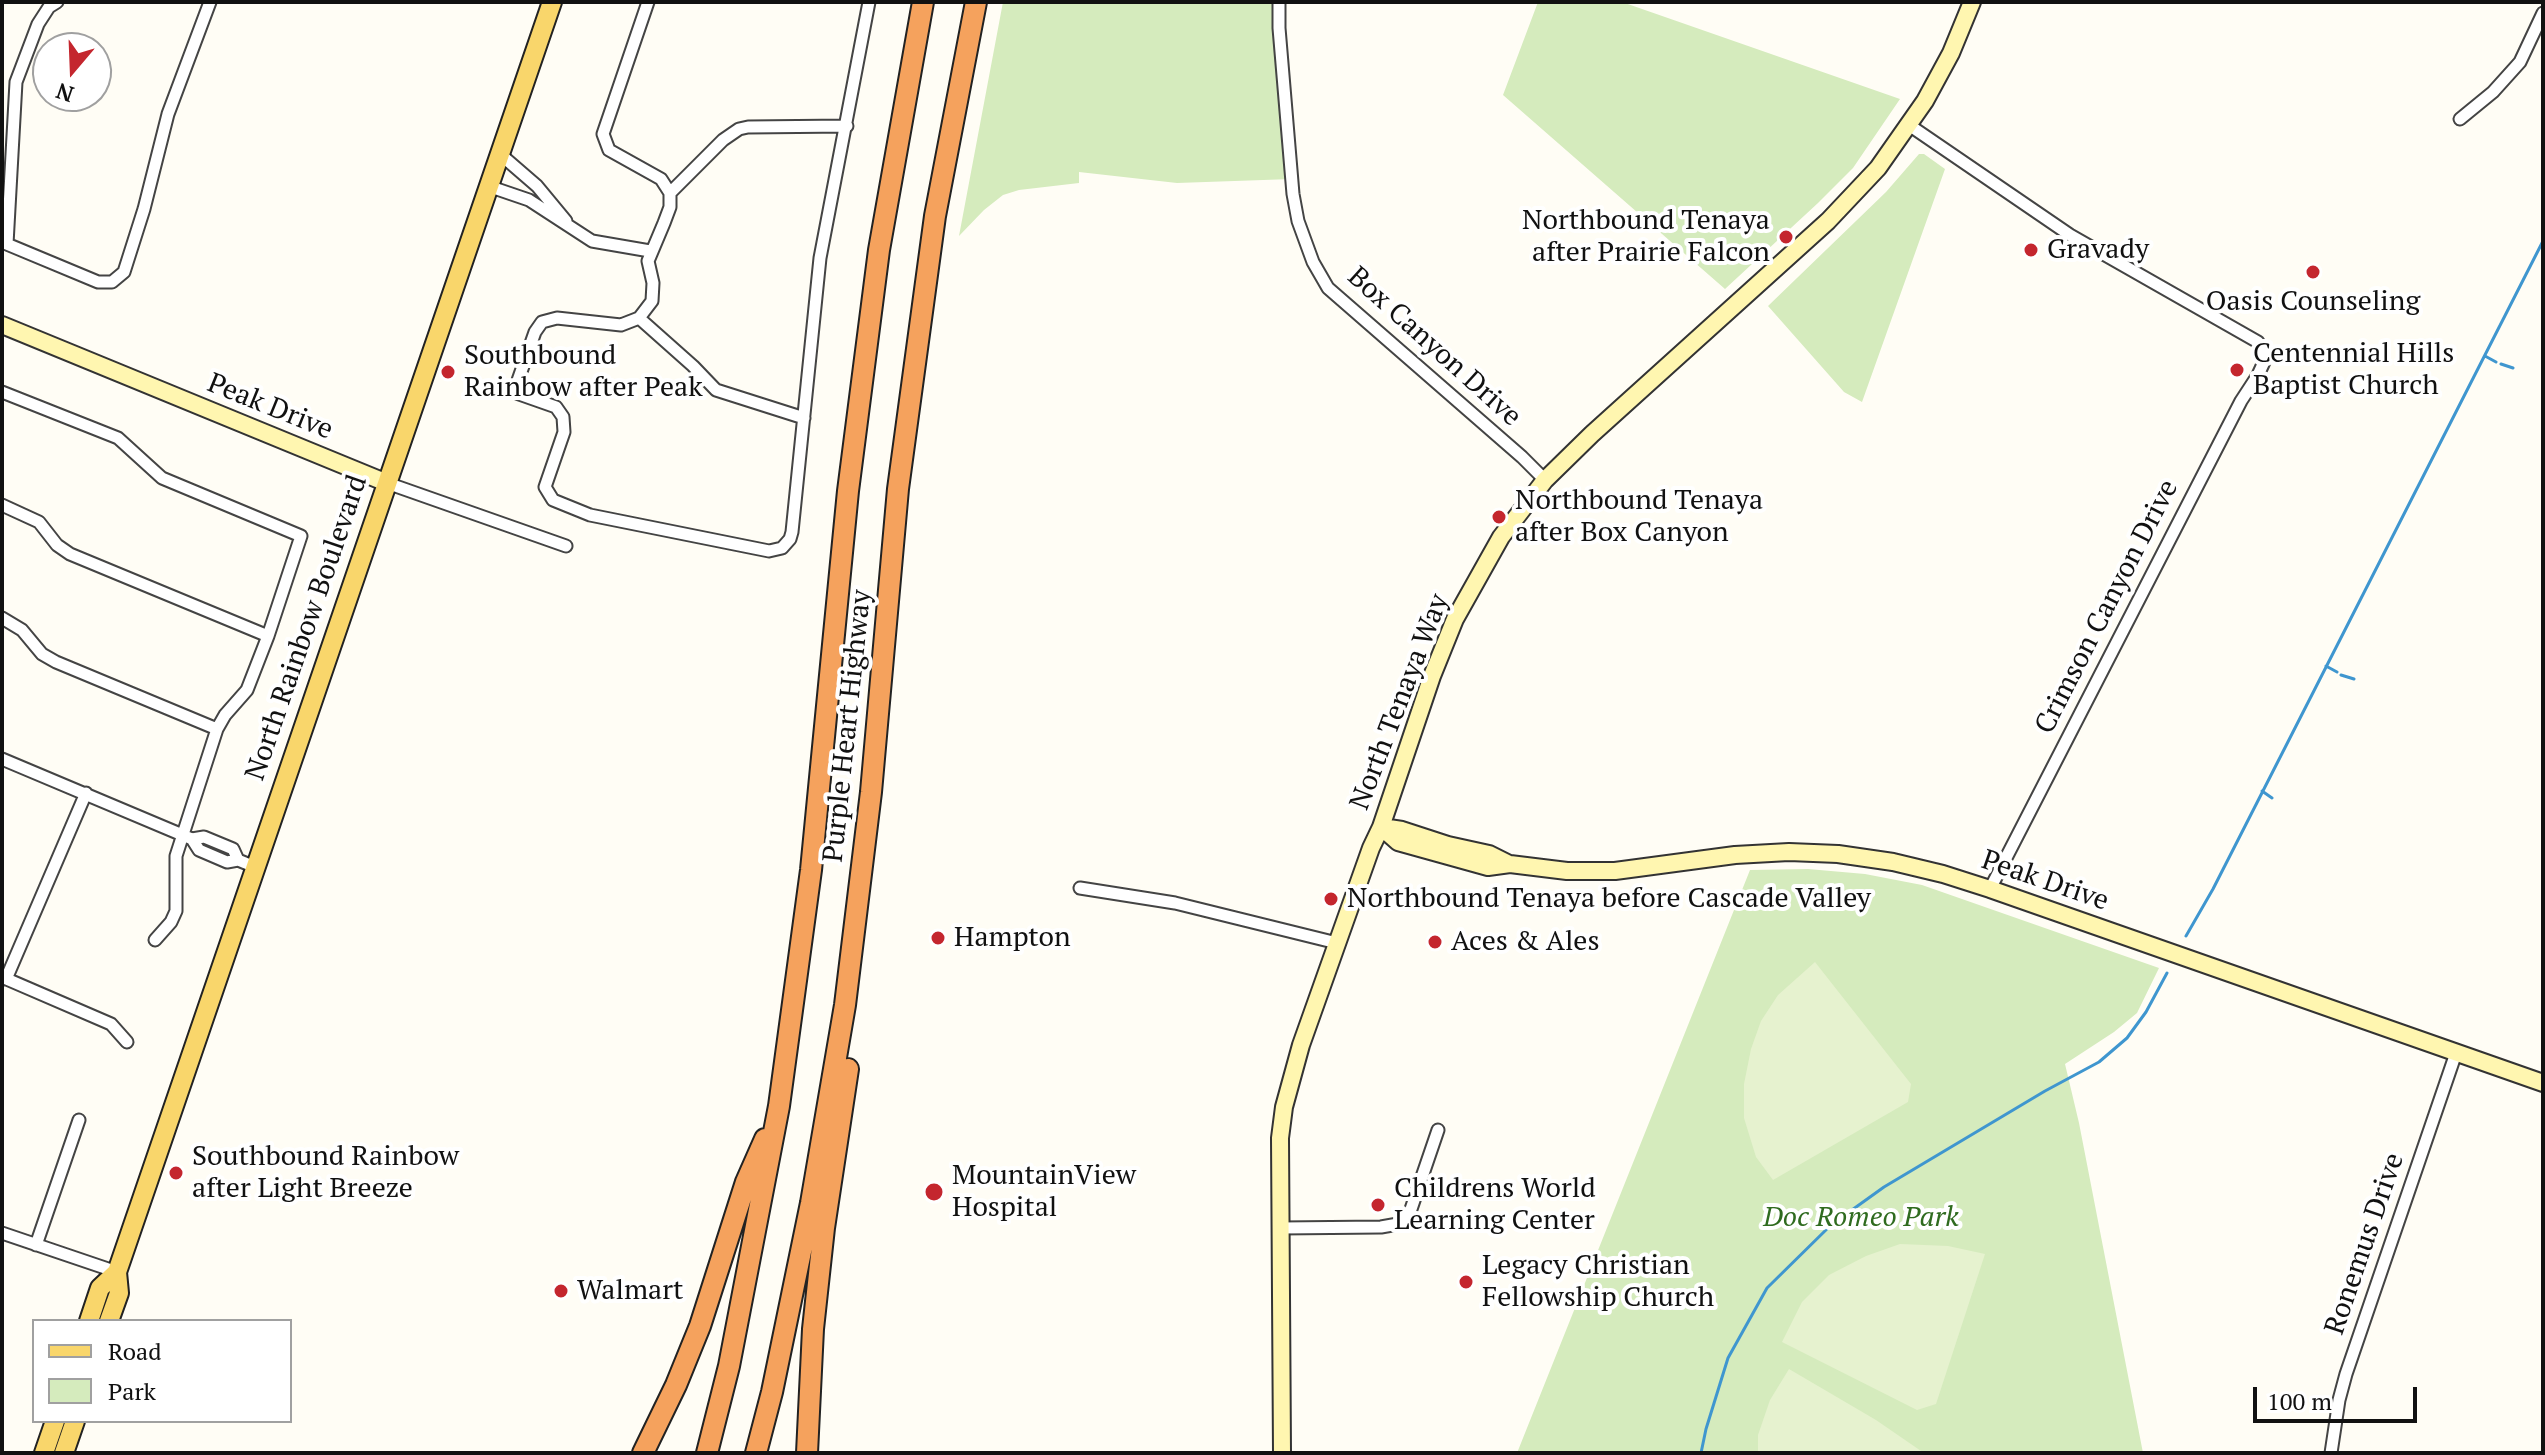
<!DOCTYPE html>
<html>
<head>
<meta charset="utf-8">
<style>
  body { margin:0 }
  #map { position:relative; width:2545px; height:1455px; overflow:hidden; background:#fffdf5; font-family:"PT Serif",serif }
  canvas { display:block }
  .frame { position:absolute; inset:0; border:4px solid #111; pointer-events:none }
  .legend { position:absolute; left:32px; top:1319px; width:260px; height:104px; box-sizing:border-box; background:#fff; border:2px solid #a0a0a0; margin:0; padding:10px 14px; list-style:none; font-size:24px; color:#111 }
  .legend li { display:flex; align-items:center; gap:16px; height:40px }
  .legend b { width:40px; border:2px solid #a0a0a0 }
  .north { position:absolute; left:32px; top:32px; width:80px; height:80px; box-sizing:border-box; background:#fff; border:2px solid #a0a0a0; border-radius:50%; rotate:199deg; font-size:22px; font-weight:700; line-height:32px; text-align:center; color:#111 }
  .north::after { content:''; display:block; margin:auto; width:28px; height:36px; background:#c4262e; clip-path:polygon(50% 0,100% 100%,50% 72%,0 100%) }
  .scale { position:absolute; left:2253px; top:1387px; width:164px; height:36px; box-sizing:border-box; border:4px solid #111; border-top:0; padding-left:10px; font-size:24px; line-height:28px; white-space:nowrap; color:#111; -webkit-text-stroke:6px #fff; paint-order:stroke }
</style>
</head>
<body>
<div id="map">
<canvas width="2545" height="1455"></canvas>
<div class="frame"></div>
<ul class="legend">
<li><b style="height:10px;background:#f9d66b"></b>Road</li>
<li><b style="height:22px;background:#d5ebbd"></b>Park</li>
</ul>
<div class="north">N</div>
<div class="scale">100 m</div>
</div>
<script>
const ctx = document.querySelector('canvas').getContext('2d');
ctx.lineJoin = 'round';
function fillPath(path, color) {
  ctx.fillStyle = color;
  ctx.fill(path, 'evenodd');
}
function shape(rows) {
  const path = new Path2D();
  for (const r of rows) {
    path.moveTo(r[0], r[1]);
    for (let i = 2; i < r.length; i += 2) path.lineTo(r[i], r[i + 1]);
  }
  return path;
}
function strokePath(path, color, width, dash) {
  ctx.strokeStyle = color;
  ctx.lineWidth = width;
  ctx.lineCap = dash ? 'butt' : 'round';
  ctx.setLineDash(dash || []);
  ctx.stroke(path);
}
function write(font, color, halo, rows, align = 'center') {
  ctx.font = font + ' "PT Serif",serif';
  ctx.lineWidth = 8;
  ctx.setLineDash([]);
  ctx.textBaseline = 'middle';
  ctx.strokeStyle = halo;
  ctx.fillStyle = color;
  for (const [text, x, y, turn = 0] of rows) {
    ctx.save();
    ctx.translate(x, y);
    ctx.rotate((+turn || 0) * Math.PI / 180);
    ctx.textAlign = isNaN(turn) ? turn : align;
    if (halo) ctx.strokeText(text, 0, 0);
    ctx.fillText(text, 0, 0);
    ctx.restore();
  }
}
fillPath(shape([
  [1003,2,1279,2,1292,179,1177,183,1079,172,1079,183,1019,190,1003,195,984,210,959,236],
  [1538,2,1622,2,1900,99,1853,168,1818,203,1725,289,1503,95],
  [1919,154,1924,154,1945,169,1862,402,1844,392,1768,306,1886,192],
  [1808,869,1865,874,1922,885,2159,968,2137,1013,2114,1032,2065,1064,2079,1123,2143,1453,1517,1453,1750,870]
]), '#d5ebbd');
fillPath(shape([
  [1815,962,1911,1084,1908,1102,1773,1180,1756,1157,1744,1118,1744,1084,1751,1049,1761,1021,1778,995],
  [1900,1244,1948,1246,1985,1254,1936,1404,1917,1410,1782,1342,1802,1302,1829,1275,1866,1256],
  [1789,1369,1876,1420,1924,1453,1758,1453,1758,1435,1770,1400]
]), '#e6f2cf');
strokePath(shape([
  [2485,356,2496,362],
  [2501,364,2513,368],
  [2326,666,2337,672],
  [2341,675,2354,679],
  [2262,791,2272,798],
  [2186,936,2213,889,2543,241],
  [1701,1453,1706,1429,1728,1358,1767,1288,1831,1225,1884,1187,2045,1091,2099,1062,2127,1038,2146,1012,2167,973]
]), '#3f96cf', 3);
const street = shape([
  [648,2,603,134,609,150,661,179,670,193,670,207,664,223,648,261,653,283,652,301,639,318,621,325,557,318,542,322,535,332,516,386,519,394,556,407,563,417,564,432,545,487,553,500,590,515,769,551,782,548,790,539,792,532,820,258,869,2],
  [1279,2,1279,28,1293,194,1298,221,1313,262,1328,288,1522,457,1545,480],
  [2460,119,2493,92,2520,62,2543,13],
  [1909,125,2070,235,2258,342,2264,353,2264,362,2258,375,2241,401,1990,889],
  [500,154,537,186,566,221],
  [488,186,529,200,592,241,650,251],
  [670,193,723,140,739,129,748,127,847,126],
  [2,242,98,282,112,282,124,272,144,209,168,114,210,2],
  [7,244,16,82,38,24,49,7,57,2],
  [639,318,693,366,716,390,804,418],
  [2,392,118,438,162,478,301,536,268,636,247,690,225,715,217,729,176,856,176,911,171,922,155,940],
  [387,483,566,546],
  [2,505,39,522,57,545,70,554,268,636],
  [2,618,22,630,42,654,56,662,217,729],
  [2,759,192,839,204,837,233,849,238,860],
  [192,839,199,850,227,862,238,860,255,867],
  [1080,888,1175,903,1337,943],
  [2,977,111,1024,127,1042],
  [6,979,86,793],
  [1281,1228,1381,1227,1398,1224,1409,1215,1438,1130],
  [2,1233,117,1272],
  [36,1245,79,1120],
  [2331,1453,2339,1400,2346,1374,2456,1053]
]);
const secondary = shape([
  [2,325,387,483],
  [1381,827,1398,842,1488,867,1510,864,1567,871,1615,871,1735,855,1789,852,1838,854,1893,862,1943,874,1990,889,2543,1083],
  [1382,827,1402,830,1448,845,1489,854,1509,864],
  [1282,1453,1280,1138,1284,1107,1301,1045,1371,848,1381,827,1432,676,1455,619,1501,537,1545,480,1592,434,1828,221,1878,168,1925,101,1951,53,1972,2]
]);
const primary = shape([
  [89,1321,100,1288,117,1272],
  [109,1321,119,1293,117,1272,552,2],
  [44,1453,55,1421],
  [64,1453,75,1421]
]);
const highway = shape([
  [643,1453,676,1385,700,1326,746,1182,765,1139],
  [707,1453,729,1366,779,1106,811,870,848,491,879,250,923,2],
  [756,1453,772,1392,811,1203,845,1005,871,792,898,489,935,216,976,2],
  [807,1453,813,1329,824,1228,848,1069]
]);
strokePath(street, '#444', 15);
strokePath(secondary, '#333', 20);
strokePath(primary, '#222', 22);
strokePath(highway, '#222', 24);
strokePath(street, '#fff', 11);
strokePath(secondary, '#fff6b0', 16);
strokePath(primary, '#f9d66b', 18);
strokePath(highway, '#f5a25d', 20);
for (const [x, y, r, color] of [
  [1786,237,8,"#c4262e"],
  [2031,250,8,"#c4262e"],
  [2313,272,8,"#c4262e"],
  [2237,370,8,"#c4262e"],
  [448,372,8,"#c4262e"],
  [1499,517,8,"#c4262e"],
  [1331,899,8,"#c4262e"],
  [938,938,8,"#c4262e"],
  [1435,942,8,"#c4262e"],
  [176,1173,8,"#c4262e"],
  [934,1192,10,"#c4262e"],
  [1378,1205,8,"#c4262e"],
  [1466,1282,8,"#c4262e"],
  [561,1291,8,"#c4262e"]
]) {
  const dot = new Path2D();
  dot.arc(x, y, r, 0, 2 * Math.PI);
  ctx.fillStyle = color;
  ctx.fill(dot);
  strokePath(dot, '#fff', 3);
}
write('28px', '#111', '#fff', [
  ["Northbound Tenaya",1770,221,"right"],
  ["after Prairie Falcon",1770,253,"right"],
  ["Gravady",2047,250],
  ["Oasis Counseling",2313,302,"center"],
  ["Centennial Hills",2253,354],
  ["Baptist Church",2253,386],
  ["Southbound",464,356],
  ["Rainbow after Peak",464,388],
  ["Northbound Tenaya",1515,501],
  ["after Box Canyon",1515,533],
  ["Northbound Tenaya before Cascade Valley",1347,899],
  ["Hampton",954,938],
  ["Aces & Ales",1451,942],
  ["Southbound Rainbow",192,1157],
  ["after Light Breeze",192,1189],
  ["MountainView",952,1176],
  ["Hospital",952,1208],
  ["Childrens World",1394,1189],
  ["Learning Center",1394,1221],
  ["Legacy Christian",1482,1266],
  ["Fellowship Church",1482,1298],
  ["Walmart",577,1291]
], 'left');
write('28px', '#111', '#fff', [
  ["Box Canyon Drive",1434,347,42],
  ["Peak Drive",270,407,22],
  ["Crimson Canyon Drive",2107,607,-63],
  ["North Rainbow Boulevard",307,628,-71],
  ["North Tenaya Way",1400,702,-69],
  ["Purple Heart Highway",848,726,-84],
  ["Peak Drive",2045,881,19],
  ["Ronemus Drive",2365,1244,-71]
]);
write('italic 28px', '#2f6b1f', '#fff', [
  ["Doc Romeo Park",1861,1218]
]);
</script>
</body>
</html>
